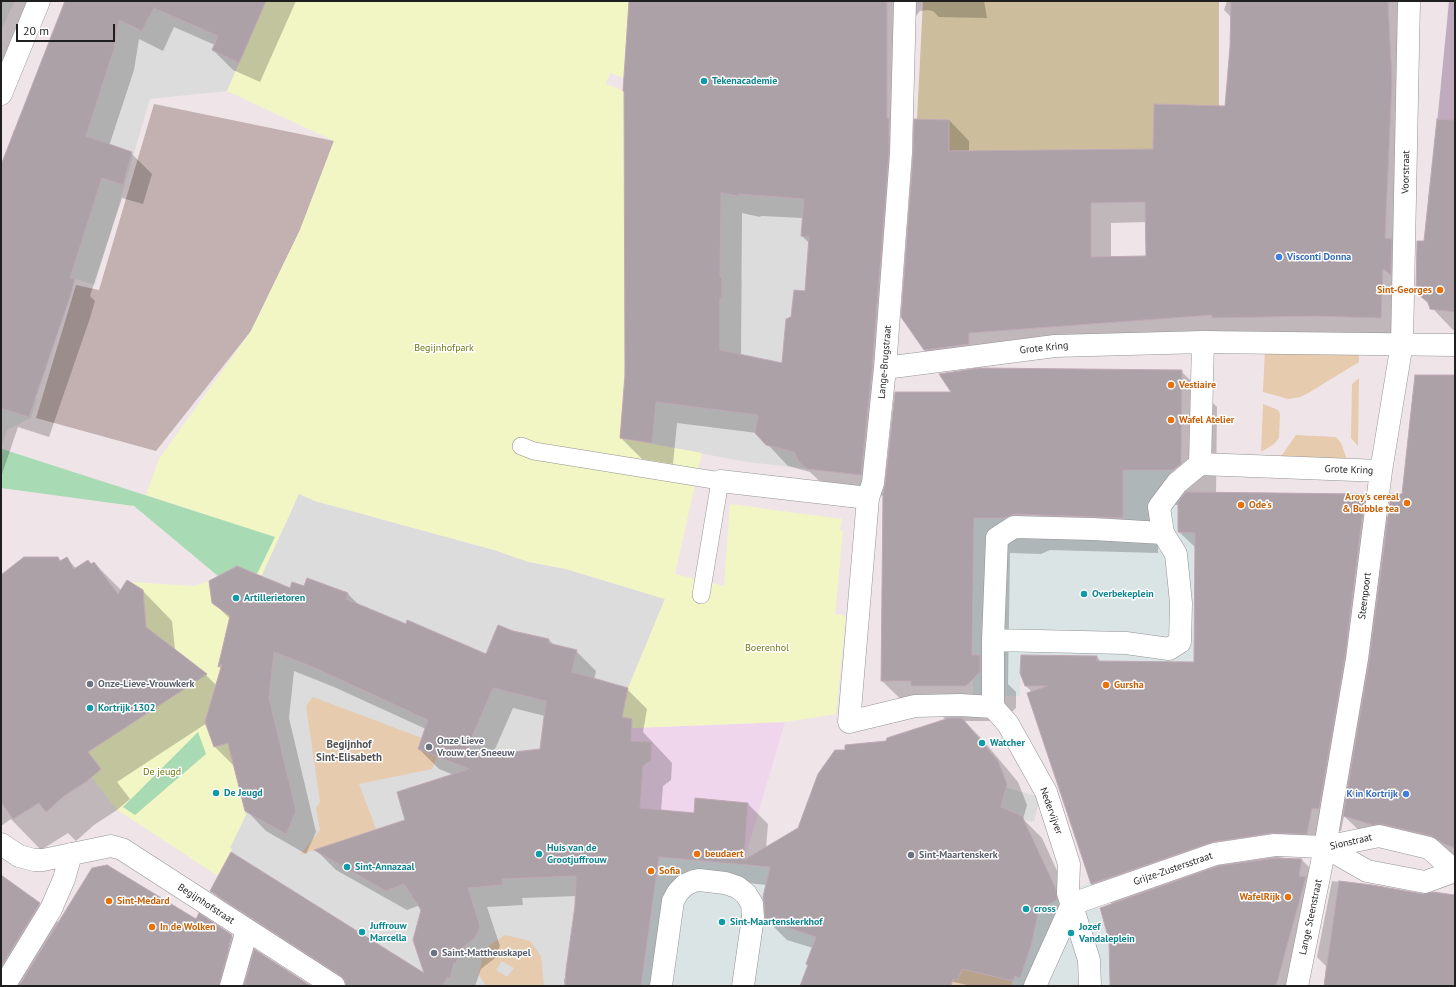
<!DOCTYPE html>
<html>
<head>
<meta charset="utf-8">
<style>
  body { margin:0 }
  #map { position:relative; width:1456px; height:987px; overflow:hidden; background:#efe5e8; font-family:"PT Sans",sans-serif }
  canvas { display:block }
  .frame { position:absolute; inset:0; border:2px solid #1f1f1f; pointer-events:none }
  .scale { position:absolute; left:16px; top:24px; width:99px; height:18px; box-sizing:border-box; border:2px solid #1f1f1f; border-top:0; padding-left:5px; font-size:12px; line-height:14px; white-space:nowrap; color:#1f1f1f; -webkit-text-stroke:3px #fff; paint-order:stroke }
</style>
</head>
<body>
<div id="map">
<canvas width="1456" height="987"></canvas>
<div class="frame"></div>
<div class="scale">20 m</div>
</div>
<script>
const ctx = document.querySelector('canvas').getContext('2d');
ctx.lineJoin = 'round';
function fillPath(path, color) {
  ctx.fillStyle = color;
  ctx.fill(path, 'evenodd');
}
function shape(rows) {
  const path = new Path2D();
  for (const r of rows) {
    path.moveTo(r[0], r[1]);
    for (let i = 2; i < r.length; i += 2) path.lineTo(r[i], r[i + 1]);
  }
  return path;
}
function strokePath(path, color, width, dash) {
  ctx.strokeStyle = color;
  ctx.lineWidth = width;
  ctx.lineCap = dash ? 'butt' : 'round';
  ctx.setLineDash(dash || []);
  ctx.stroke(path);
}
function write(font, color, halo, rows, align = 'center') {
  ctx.font = font + ' "PT Sans",sans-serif';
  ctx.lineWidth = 3;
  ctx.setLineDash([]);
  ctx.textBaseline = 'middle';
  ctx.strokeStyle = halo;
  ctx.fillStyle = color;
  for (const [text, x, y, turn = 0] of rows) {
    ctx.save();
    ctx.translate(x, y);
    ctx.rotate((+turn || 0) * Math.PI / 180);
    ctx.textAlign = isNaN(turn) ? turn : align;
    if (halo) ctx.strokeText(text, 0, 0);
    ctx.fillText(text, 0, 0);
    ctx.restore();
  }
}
fillPath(shape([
  [1,1,15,1,1,30],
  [65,1,218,1,258,19,250,47,227,91,150,99,95,285,75,279,70,296,29,309,62,320,41,382,33,379,27,395,37,399,31,418,7,430,1,448,1,169,8,148],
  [887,1,887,144,875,239,882,240,871,381,862,475,747,462,620,438,625,361,624,138],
  [299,494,315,501,494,550,529,562,566,569,665,599,628,688,615,986,363,986,218,876,232,849,230,848,228,743,214,747,205,722,259,581]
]), '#dddcdd');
fillPath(shape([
  [1448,1,1455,1,1455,312,1430,309,1427,300,1424,299],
  [632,719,632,728,785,722,743,865,659,857,641,986,615,986]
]), '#efd6ed');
fillPath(shape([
  [154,104,334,141,300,230,251,331,156,451,36,418,76,285,99,290]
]), '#c3b1b1');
fillPath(shape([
  [1265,348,1359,350,1359,362,1310,392,1300,397,1288,399,1263,392],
  [1359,378,1358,446,1351,438,1352,384],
  [1263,404,1276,409,1279,411,1280,415,1279,438,1274,444,1261,452],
  [1296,435,1336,437,1341,443,1348,462,1277,462],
  [313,697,422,738,418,749,437,757,432,769,359,784,376,829,300,855,320,830,316,808,320,802,306,706],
  [505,935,530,941,541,956,544,986,486,986,479,975,484,949],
  [502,961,514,968,507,977,496,970],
  [958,960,1013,981,1011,986,951,986]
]), '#e6cbae');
fillPath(shape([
  [923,1,1219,1,1219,106,1154,104,1153,141,1161,142,1161,149,949,151,949,120,917,119]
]), '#ccbe9c');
fillPath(shape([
  [266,1,629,1,624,78,610,73,606,84,624,91,625,361,620,438,702,453,675,574,724,586,730,504,842,519,840,531,843,531,835,614,846,616,836,714,785,722,632,728,632,719,622,717,628,688,665,599,566,569,529,562,494,550,315,501,299,494,259,581,257,574,274,537,146,495,159,459,251,331,300,230,334,141,227,91],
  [209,581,212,603,230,615,227,629,233,631,205,722,214,747,228,743,246,815,230,848,232,849,218,876,116,809,91,776,101,769,88,752,177,694,171,654,175,649,168,643,147,647,140,609,145,608,144,603,128,587,131,582,194,586]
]), '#f2f6c5');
fillPath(shape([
  [1001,786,1040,797,1034,821,1032,821,1032,822,999,813,1005,791,999,789]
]), '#dbdbdb');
fillPath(shape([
  [1123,470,1180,470,1179,492,1178,532,1195,533,1194,667,1146,661,1097,661,1097,656,1021,655,1020,696,973,694,974,518,1122,520],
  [659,857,771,868,767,907,760,906,759,912,766,914,764,920,824,927,820,942,813,940,813,944,819,946,807,964,813,966,804,986,641,986],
  [1090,882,1109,940,1110,986,1011,986,1015,976,1020,978,1030,898,1053,902]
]), '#dae4e5');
fillPath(shape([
  [2,449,275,537,257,574,237,566,218,576,134,506,1,488,1,453],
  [198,732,206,754,135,815,123,807]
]), '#a8dab4');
fillPath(shape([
  [1,1,43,1,1,94],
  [67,1,296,1,260,82,233,70,213,50,215,45,174,27,163,51,139,39,134,70,109,146,131,153,152,174,143,204,122,198,90,296,95,301,90,318,49,437,18,427,1,477,1,172,14,130,15,131],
  [630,1,984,1,987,18,939,17,933,11,927,10,920,11,915,17,893,391,883,493,953,393,1181,371,1217,407,1216,493,1365,495,1389,518,1402,495,1455,377,1455,861,1371,842,1344,816,1341,831,1334,829,1296,855,1278,858,1278,859,1302,860,1320,878,1306,986,1111,986,1112,904,1091,884,1032,692,1025,685,1097,657,1101,662,1195,663,1196,548,1179,532,1179,505,1158,505,1158,553,1050,550,1041,554,1010,553,1008,684,1016,692,1016,708,1002,721,964,721,982,739,1018,782,1027,805,1023,819,1042,838,1075,910,1044,986,971,986,878,964,872,986,801,986,809,966,813,948,787,940,766,919,767,885,679,876,664,986,565,986,564,981,569,960,576,896,522,898,523,905,487,907,500,946,495,958,481,969,475,986,348,986,232,911,212,891,426,975,422,909,420,905,407,910,336,870,316,850,407,820,454,775,439,769,419,749,426,729,334,687,294,671,289,718,316,832,306,854,266,831,246,810,235,767,215,747,207,723,117,782,130,799,117,810,94,825,76,841,68,833,41,850,11,819,1,826,1,576,57,558,61,562,66,558,77,569,94,563,122,591,143,591,172,621,175,650,206,675,217,686,222,669,219,667,230,619,213,602,305,587,348,594,360,606,487,656,513,632,549,640,555,646,576,651,596,671,594,680,627,689,647,709,643,732,672,763,671,780,663,786,661,811,695,814,696,799,748,804,768,824,766,848,799,828,847,751,887,742,946,720,943,717,918,716,882,681,884,496,830,491,810,472,788,466,757,433,677,423,673,464,642,459,621,438,624,405,627,347],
  [742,213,760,217,761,216,803,218,802,236,810,244,806,292,792,317,783,365,741,355],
  [513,708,545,716,541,750,492,756],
  [1227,1,1407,1,1401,338,1231,335,945,370,924,350,949,120,969,141,969,152,1154,150,1226,107,1231,47,1232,18,1224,10],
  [1146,222,1147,257,1111,258,1111,223],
  [1449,1,1455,1,1455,330,1453,330,1417,292,1425,242,1447,23],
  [1,876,39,904,59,923,196,920,199,915,232,936,253,957,309,986,1,986],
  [1332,881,1372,886,1423,895,1455,896,1455,986,1324,986,1326,966,1317,957]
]), '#0003');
const building = shape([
  [65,1,266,1,239,63,212,50,218,36,154,8,142,31,119,20,114,49,86,136,132,152,123,185,102,178,70,278,75,279,70,297,29,417,1,408,1,165,65,1],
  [629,1,887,1,887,118,889,118,889,152,872,369,861,475,807,469,799,462,794,452,766,445,755,433,758,415,656,402,652,443,620,438,625,376,624,91,623,91,629,1],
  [721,193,738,196,739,194,804,199,801,236,809,237,805,291,794,290,791,317,786,319,782,363,720,350,720,298,722,297,722,278,720,277,721,193],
  [1231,1,1388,1,1392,81,1385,238,1392,239,1391,275,1383,269,1381,318,1313,316,1212,318,1212,315,969,333,969,344,924,350,901,317,913,154,914,119,949,120,949,151,1153,149,1154,104,1225,106,1230,47,1231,1],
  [1145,202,1146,256,1091,257,1091,203,1145,202],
  [1437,119,1455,120,1455,312,1430,309,1428,302,1416,293,1417,241,1424,241,1437,119],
  [979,368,1182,370,1181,464,1173,470,1123,470,1123,518,1014,514,1005,518,974,518,972,655,980,655,980,672,966,686,911,686,911,681,881,681,883,493,885,484,895,392,951,392,939,374,979,368],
  [1415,375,1455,375,1455,848,1444,844,1432,836,1382,824,1373,825,1343,816,1369,661,1391,494,1402,494,1415,375],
  [1186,492,1365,494,1345,657,1319,809,1312,808,1307,834,1273,833,1213,842,1091,884,1027,693,1047,686,1025,686,1020,673,1021,655,1097,656,1097,661,1194,662,1195,533,1178,532,1178,502,1186,492],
  [24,557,58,557,60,561,67,557,74,569,88,560,91,564,94,562,118,594,127,580,143,590,146,627,207,674,88,752,101,769,87,781,64,796,46,812,39,803,13,819,1,802,1,575,24,557],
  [237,566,290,588,292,582,304,586,307,578,348,593,346,599,406,624,407,620,486,654,498,625,513,631,549,639,548,643,577,650,572,672,628,688,622,717,632,719,631,741,652,742,651,760,643,766,640,808,694,813,695,798,748,803,744,860,798,828,818,774,835,750,845,750,845,745,886,741,887,738,949,718,962,718,998,761,1007,784,1001,807,1022,816,1056,889,1057,900,1039,909,1031,946,1020,978,1015,976,1013,981,962,969,958,980,953,979,951,986,800,986,808,965,806,964,816,937,765,920,764,903,763,897,770,867,659,857,641,986,565,986,566,970,575,906,576,876,502,879,503,885,468,888,480,926,475,938,461,949,456,964,454,963,450,978,447,977,443,985,445,986,346,986,345,980,341,976,210,891,231,852,424,973,413,940,421,910,404,884,386,891,314,850,405,820,397,792,469,769,418,749,428,720,313,667,274,652,269,698,296,811,286,834,245,811,228,743,214,747,205,722,222,664,218,667,230,616,212,603,209,581,237,566],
  [493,688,546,701,540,749,463,758,493,688],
  [1276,858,1302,859,1299,876,1306,877,1276,986,1110,986,1109,940,1100,908,1218,866,1276,858],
  [107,865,196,919,199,913,232,935,219,986,19,986,92,868,107,865],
  [1,875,40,903,1,967,1,875],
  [1339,881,1372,885,1423,894,1433,892,1455,895,1455,986,1324,986,1339,881],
  [254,949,311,986,244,986,254,949]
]);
fillPath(building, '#ada1a8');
strokePath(building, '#c0a8b5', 1);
const lane = shape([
  [521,446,534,451,720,481,701,595]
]);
const street = shape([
  [905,1,901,153,885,368,873,483,868,498,849,722,915,706,960,705,993,707],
  [1,94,39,1],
  [885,368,1055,346,1203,342],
  [1381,471,1200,464,1203,342,1455,345],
  [720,481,868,498],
  [1163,533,1176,554,1181,603,1180,642,1169,649,1126,643,993,640,997,538,1014,527,1093,529,1163,533,1159,507,1177,483,1200,464],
  [993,707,1008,724,1046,792,1069,864,1068,893,1089,960,1090,986],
  [993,707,993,640],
  [1,844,19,856,34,860,43,860,111,846,122,849,334,986],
  [1325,847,1367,871,1425,882,1455,871],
  [1072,904,1215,854,1275,845,1325,847,1379,836,1429,848,1455,871],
  [4,986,51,909,64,879,71,854],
  [231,986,247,930],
  [661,986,673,901,678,892,685,885,694,881,699,880,725,883,737,887,746,894,752,904,753,917,743,986],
  [1035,986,1072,904],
  [1297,986,1325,847,1357,659,1381,471,1402,343,1409,1]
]);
strokePath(lane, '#939393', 18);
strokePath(street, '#939393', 23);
strokePath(lane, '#fff', 17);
strokePath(street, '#fff', 22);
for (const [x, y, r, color] of [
  [704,81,4,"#0f9aa8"],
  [1279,257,4,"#3f7fe0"],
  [1440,290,4,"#e8710a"],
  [1171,385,4,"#e8710a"],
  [1171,420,4,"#e8710a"],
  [1407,503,4,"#e8710a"],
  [1241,505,4,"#e8710a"],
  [1084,594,4,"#0f9aa8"],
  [236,598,4,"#0f9aa8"],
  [90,684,4,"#6b7280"],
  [1106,685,4,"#e8710a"],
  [90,708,4,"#0f9aa8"],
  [982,743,4,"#0f9aa8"],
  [429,747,4,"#6b7280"],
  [216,793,4,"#0f9aa8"],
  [1406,794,4,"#3f7fe0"],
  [539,854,4,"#0f9aa8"],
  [697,854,4,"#e8710a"],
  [911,855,4,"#6b7280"],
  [347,867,4,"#0f9aa8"],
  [651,871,4,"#e8710a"],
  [1288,897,4,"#e8710a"],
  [109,901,4,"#e8710a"],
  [1026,909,4,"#0f9aa8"],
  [722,922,4,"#0f9aa8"],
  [152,927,4,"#e8710a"],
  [362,932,4,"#0f9aa8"],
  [1071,933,4,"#0f9aa8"],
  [434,953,4,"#6b7280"]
]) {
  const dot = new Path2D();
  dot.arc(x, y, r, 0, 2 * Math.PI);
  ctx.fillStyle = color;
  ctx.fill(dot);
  strokePath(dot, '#fff', 1.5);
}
write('bold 10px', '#0d838f', '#fff', [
  ["Tekenacademie",712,81],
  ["Overbekeplein",1092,594],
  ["Artillerietoren",244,598],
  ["Kortrijk 1302",98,708],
  ["Watcher",990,743],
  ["De Jeugd",224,793],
  ["Huis van de",547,848],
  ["Grootjuffrouw",547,860],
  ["Sint-Annazaal",355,867],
  ["cross",1034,909],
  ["Sint-Maartenskerkhof",730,922],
  ["Juffrouw",370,926],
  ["Marcella",370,938],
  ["Jozef",1079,927],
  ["Vandaleplein",1079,939]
], 'left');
write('10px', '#1f1f1f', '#fff', [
  ["Voorstraat",1406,172,-89],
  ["Grote Kring",1044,348,-6],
  ["Lange-Brugstraat",885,362,-85],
  ["Grote Kring",1349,470,2],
  ["Steenpoort",1365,596,-83],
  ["Nedervijver",1051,811,70],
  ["Sionstraat",1351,842,-13],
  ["Grijze-Zustersstraat",1173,869,-19],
  ["Begijnhofstraat",206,904,33],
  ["Lange Steenstraat",1311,917,-78]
]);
write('bold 10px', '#366cbe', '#fff', [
  ["Visconti Donna",1287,257],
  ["K in Kortrijk",1398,794,"right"]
], 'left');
write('bold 10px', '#c56008', '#fff', [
  ["Sint-Georges",1432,290,"right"],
  ["Vestiaire",1179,385],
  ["Wafel Atelier",1179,420],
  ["Aroy's cereal",1399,497,"right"],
  ["& Bubble tea",1399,509,"right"],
  ["Ode's",1249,505],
  ["Gursha",1114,685],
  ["beudaert",705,854],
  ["Sofia",659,871],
  ["WafelRijk",1280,897,"right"],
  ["Sint-Medard",117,901],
  ["In de Wolken",160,927]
], 'left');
write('10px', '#6e7812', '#fff', [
  ["Begijnhofpark",444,348],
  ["Boerenhol",767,648],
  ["De jeugd",162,772]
]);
write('bold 10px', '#5b616d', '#fff', [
  ["Onze-Lieve-Vrouwkerk",98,684],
  ["Onze Lieve",437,741],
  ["Vrouw ter Sneeuw",437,753],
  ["Sint-Maartenskerk",919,855],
  ["Saint-Mattheuskapel",442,953]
], 'left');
write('bold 11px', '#525252', '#fff', [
  ["Begijnhof",349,745],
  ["Sint-Elisabeth",349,758]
]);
</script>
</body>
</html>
